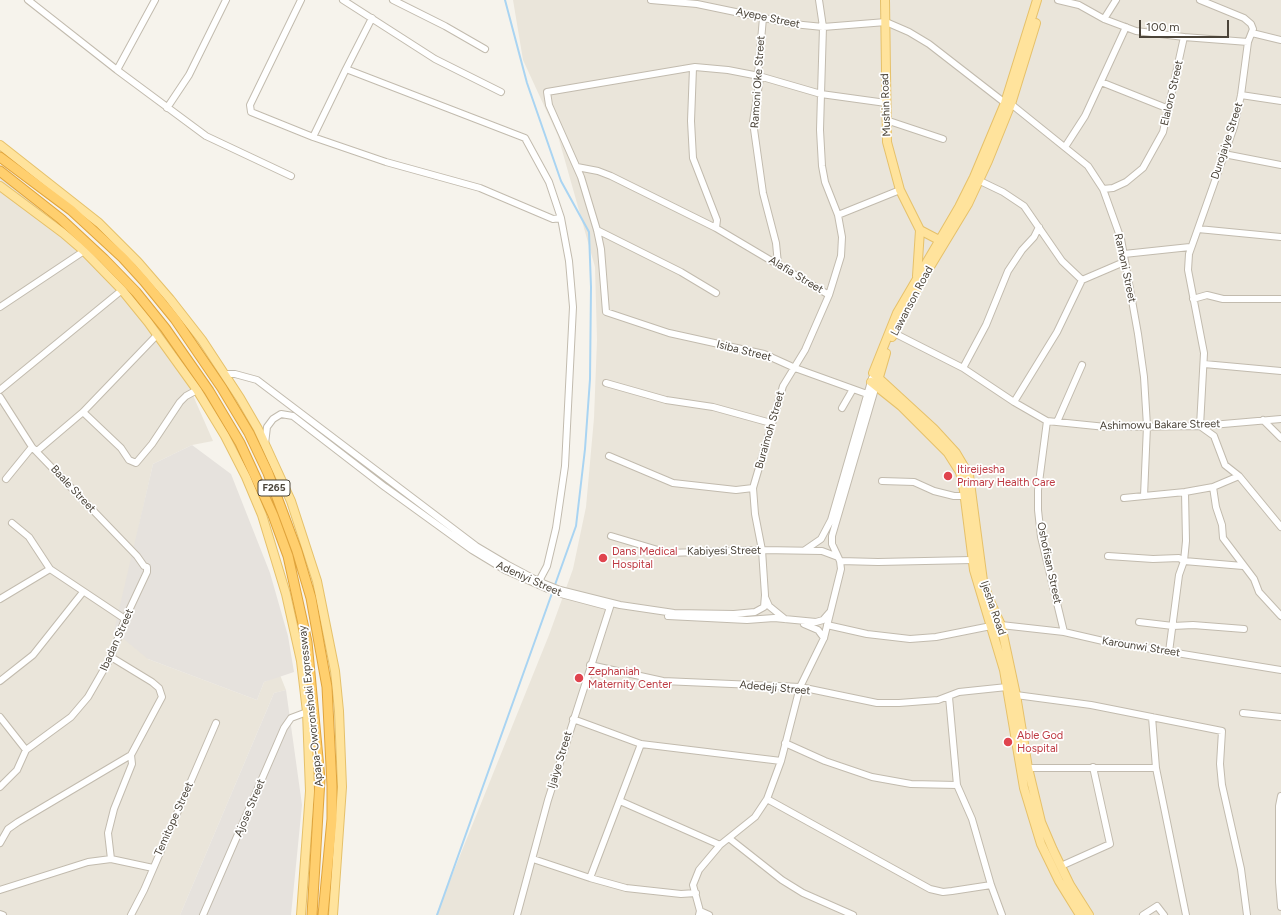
<!DOCTYPE html>
<html>
<head>
<meta charset="utf-8">
<style>
  body { margin:0 }
  #map { position:relative; width:1281px; height:915px; overflow:hidden; background:#f6f3ec; font-family:Figtree,sans-serif }
  canvas { display:block }
  .scale { position:absolute; left:1139px; top:20px; width:90px; height:18px; box-sizing:border-box; border:2px solid #4b4439; border-top:0; padding-left:5px; font-size:12px; line-height:14px; white-space:nowrap; color:#4b4439; -webkit-text-stroke:3px #fff; paint-order:stroke }
</style>
</head>
<body>
<div id="map">
<canvas width="1281" height="915"></canvas>
<div class="scale">100 m</div>
</div>
<script>
const ctx = document.querySelector('canvas').getContext('2d');
ctx.lineJoin = 'round';
function fillPath(path, color) {
  ctx.fillStyle = color;
  ctx.fill(path, 'evenodd');
}
function shape(rows) {
  const path = new Path2D();
  for (const r of rows) {
    path.moveTo(r[0], r[1]);
    for (let i = 2; i < r.length; i += 2) path.lineTo(r[i], r[i + 1]);
  }
  return path;
}
function strokePath(path, color, width, dash) {
  ctx.strokeStyle = color;
  ctx.lineWidth = width;
  ctx.lineCap = dash ? 'butt' : 'round';
  ctx.setLineDash(dash || []);
  ctx.stroke(path);
}
function write(font, color, halo, rows, align = 'center') {
  ctx.font = font + ' Figtree,sans-serif';
  ctx.lineWidth = 3.5;
  ctx.setLineDash([]);
  ctx.textBaseline = 'middle';
  ctx.strokeStyle = halo;
  ctx.fillStyle = color;
  for (const [text, x, y, turn = 0] of rows) {
    ctx.save();
    ctx.translate(x, y);
    ctx.rotate((+turn || 0) * Math.PI / 180);
    ctx.textAlign = isNaN(turn) ? turn : align;
    if (halo) ctx.strokeText(text, 0, 0);
    ctx.fillText(text, 0, 0);
    ctx.restore();
  }
}
fillPath(shape([
  [513,0,1281,0,1281,915,436,915,549,635,573,569,586,507,594,418,597,340,595,267,558,136,523,60],
  [0,176,36,205,118,286,188,384,213,441,192,445,153,464,139,526,148,659,257,700,264,682,280,675,286,690,274,693,180,915,0,915]
]), '#eae5da');
fillPath(shape([
  [192,445,231,474,270,573,288,636,294,672,264,682,257,700,148,659,114,631,153,464],
  [286,690,302,805,291,915,180,915,274,693]
]), '#e6e2dd');
strokePath(shape([
  [437,915,576,526,585,449,590,379,591,287,589,232,561,181,527,83,505,0]
]), '#a9d4f2', 2);
const minor = shape([
  [28,0,117,70,206,136,291,176],
  [301,0,250,105,251,112,313,137,386,162,480,188,553,219,561,218],
  [343,0,435,59,501,92],
  [393,0,445,26,485,49],
  [651,0,697,4,793,24,823,27,886,22,909,32,929,44,1005,103],
  [819,0,823,27,821,94,759,76,728,70,695,67,547,92,549,105,581,177,597,230,601,249,606,312,669,333,764,354,795,368,867,394],
  [1058,0,1079,5,1104,19,1136,31,1184,37,1248,42],
  [1200,0,1244,18,1251,24,1253,29,1248,42,1241,95,1234,127,1189,254,1188,270,1204,353,1200,426,1214,436,1225,465,1239,476,1281,527],
  [372,18,346,69,525,138,549,182,561,218,569,261,573,307,565,466,556,528,547,566,539,581],
  [763,18,758,74,760,78,753,122,763,193,776,243,778,264],
  [1104,19,1116,0],
  [1252,33,1281,40],
  [693,68,691,121,693,158,717,220,716,228],
  [117,70,155,0],
  [1101,82,1169,109],
  [1241,95,1281,101],
  [1011,104,1088,166,1103,189,1121,239,1138,334,1144,377,1147,426,1144,496,1185,492,1213,487],
  [167,108,189,75,226,0],
  [886,120,943,139],
  [313,137,346,69],
  [1065,147,1085,116,1126,27],
  [1224,154,1281,165],
  [577,167,598,171,611,176,716,228,829,295,841,256,842,237,838,215,825,182,822,166,820,130,821,94,886,103],
  [978,180,1003,192,1024,206,1062,261,1082,280,1124,262],
  [1103,189,1113,188,1126,182,1143,168,1163,132,1184,37],
  [838,215,900,190],
  [1198,229,1281,237],
  [597,230,681,272,716,293],
  [1124,254,1190,247],
  [1193,299,1207,295,1223,299,1281,299],
  [0,307,84,251],
  [894,333,963,368,1014,402,1047,421,1106,427,1200,426,1281,419],
  [1204,364,1281,371],
  [963,368,986,325,1008,271,1022,250,1034,237,1039,227],
  [224,374,235,374,257,380,476,546,508,565,540,582,560,590,620,605,674,613,734,614,755,612,764,607,765,595,762,550,755,514,753,488,783,386,805,350,829,295],
  [606,383,666,400,713,407,771,423],
  [0,390,122,290],
  [0,397,32,447,137,556,144,566,147,567,147,572,125,619,111,657,88,697,71,717,26,750,17,770,0,787],
  [1014,402,1057,332,1082,280],
  [842,408,853,389],
  [83,412,121,448,129,460,136,463,152,444,180,402,186,396,197,390],
  [1263,420,1281,438],
  [1047,421,1038,490,1038,510,1041,537,1064,632],
  [1057,422,1082,365],
  [265,444,267,427,273,419,281,414,293,416,385,487,472,550,505,570,548,589],
  [37,451,83,412,157,335],
  [609,456,673,483,736,490,753,488],
  [1239,476,1213,487,1216,507,1222,525,1223,538,1254,579,1259,592,1281,616],
  [6,479,32,447],
  [882,481,914,482,934,491,954,496,965,496],
  [1124,498,1144,496],
  [12,523,29,537,50,569,125,619],
  [611,536,668,553,762,550,822,551,838,557],
  [805,550,821,539,831,520,872,378],
  [1108,556,1153,559,1179,558,1184,561,1243,566],
  [840,561,878,562,972,560],
  [561,594,610,607],
  [765,597,769,606,785,619],
  [0,599,50,569],
  [668,616,747,620,774,618,816,622,823,620,830,612],
  [1139,622,1173,626,1193,625,1244,629],
  [804,624,818,630,824,638],
  [827,625,867,634,910,639,936,637,991,626],
  [1001,625,1064,632,1103,641,1281,670],
  [1169,652,1179,575,1184,561,1186,541,1185,492],
  [590,665,663,681,800,687,877,703,899,703,938,700,959,692,1007,687],
  [0,681,33,655,83,592],
  [1016,695,1091,705,1222,731,1220,764,1222,785,1241,869,1247,915],
  [949,697,957,785,972,819,991,885,1002,915],
  [1243,713,1281,717],
  [0,717,26,750],
  [1152,717,1156,768,1186,915],
  [573,719,641,744,781,761],
  [785,743,825,761,872,777,911,784,957,785],
  [1028,768,1156,768],
  [1281,796,1279,806,1279,882,1281,907],
  [767,799,930,889,943,892,952,891,991,885],
  [620,801,720,845],
  [730,839,782,880,803,893,853,915],
  [0,843,8,829,18,822,131,755],
  [111,859,108,833,114,809,132,764,131,755,162,697,159,688,152,682,111,657],
  [533,859,590,878,626,888,681,894,696,893],
  [1061,866,1110,844,1093,767],
  [590,878,641,744],
  [0,890,88,862,111,859,153,868],
  [700,911,709,915],
  [0,914,3,915],
  [131,915,144,890,216,723],
  [203,915,284,728,291,718,307,712],
  [517,915,548,800,610,607],
  [699,915,700,911,693,885,699,870,720,845,755,817,767,799,781,761,800,687,824,638,841,569,840,561,832,544,832,536,877,382],
  [1143,915,1157,906,1164,915]
]);
const major = shape([
  [885,0,887,142,900,190,920,230,939,240],
  [1037,0,1005,103,974,177,959,207,897,313,873,373,934,429,956,453,969,475,983,581,989,599,1001,625,1016,695,1028,768,1041,822,1053,850,1070,885,1089,915],
  [0,145,99,223,138,262,170,299,202,340,240,398,258,429,291,501,317,581,335,671,339,711,342,787,333,915],
  [0,186,63,233,84,251,122,290,148,322,197,390,225,436,246,477,262,515,286,594,301,661,307,712,310,791,301,915],
  [917,276,920,230],
  [892,337,916,290,968,204,988,161,1011,104,1036,23],
  [879,377,886,353],
  [871,382,901,406,948,453,960,472,964,491,974,570,1004,670,1024,788,1041,844,1059,881,1080,915]
]);
const highway = shape([
  [0,157,71,210,123,258,144,281,175,319,222,388,249,433,268,473,297,551,311,598,327,687,332,786,332,819,323,915],
  [0,171,61,219,104,259,136,292,165,328,209,391,240,443,273,515,288,556,307,642,320,779,312,915]
]);
strokePath(minor, '#c2bbae', 8);
strokePath(major, '#e6c16a', 10);
strokePath(highway, '#e0a43c', 11);
strokePath(minor, '#fff', 6);
strokePath(major, '#ffe39c', 8);
strokePath(highway, '#ffcf6e', 9);
for (const [x, y, r, color] of [
  [948,476,5,"#e0444e"],
  [603,558,5,"#e0444e"],
  [579,678,5,"#e0444e"],
  [1008,742,5,"#e0444e"]
]) {
  const dot = new Path2D();
  dot.arc(x, y, r, 0, 2 * Math.PI);
  ctx.fillStyle = color;
  ctx.fill(dot);
  strokePath(dot, '#fff', 1.5);
}
for (const [x, y, w] of [
  [274,488,32]
]) {
  const box = new Path2D();
  box.roundRect(x - w / 2, y - 8, w, 16, 3);
  ctx.fillStyle = '#fff';
  ctx.fill(box);
  strokePath(box, '#4b4439', 1);
}
write('bold 10px', '#4b4439', null, [
  ["F265",274,488]
]);
write('11px', '#4b4439', '#fff', [
  ["Ayepe Street",768,18,12],
  ["Ramoni Oke Street",758,82,-86],
  ["Elaloro Street",1172,93,-77],
  ["Mushin Road",886,105,-92],
  ["Durojaiye Street",1227,141,-72],
  ["Ramoni Street",1125,268,78],
  ["Alafia Street",796,275,31],
  ["Lawanson Road",912,301,-62],
  ["Isiba Street",744,351,14],
  ["Ashimowu Bakare Street",1160,425,-1],
  ["Buraimoh Street",770,430,-74],
  ["Baale Street",73,489,47],
  ["Kabiyesi Street",724,551,-1],
  ["Oshofisan Street",1049,563,78],
  ["Adeniyi Street",529,579,24],
  ["Ijesha Road",993,608,71],
  ["Ibadan Street",117,640,-66],
  ["Karounwi Street",1141,647,9],
  ["Adedeji Street",775,688,5],
  ["Apapa-Oworonshoki Expressway",311,706,-96],
  ["Ijaiye Street",560,760,-73],
  ["Ajose Street",250,808,-67],
  ["Temitope Street",174,819,-66]
]);
write('11px', '#be3a42', '#fff', [
  ["Itireijesha",957,470],
  ["Primary Health Care",957,483],
  ["Dans Medical",612,552],
  ["Hospital",612,565],
  ["Zephaniah",588,672],
  ["Maternity Center",588,685],
  ["Able God",1017,736],
  ["Hospital",1017,749]
], 'left');
</script>
</body>
</html>
